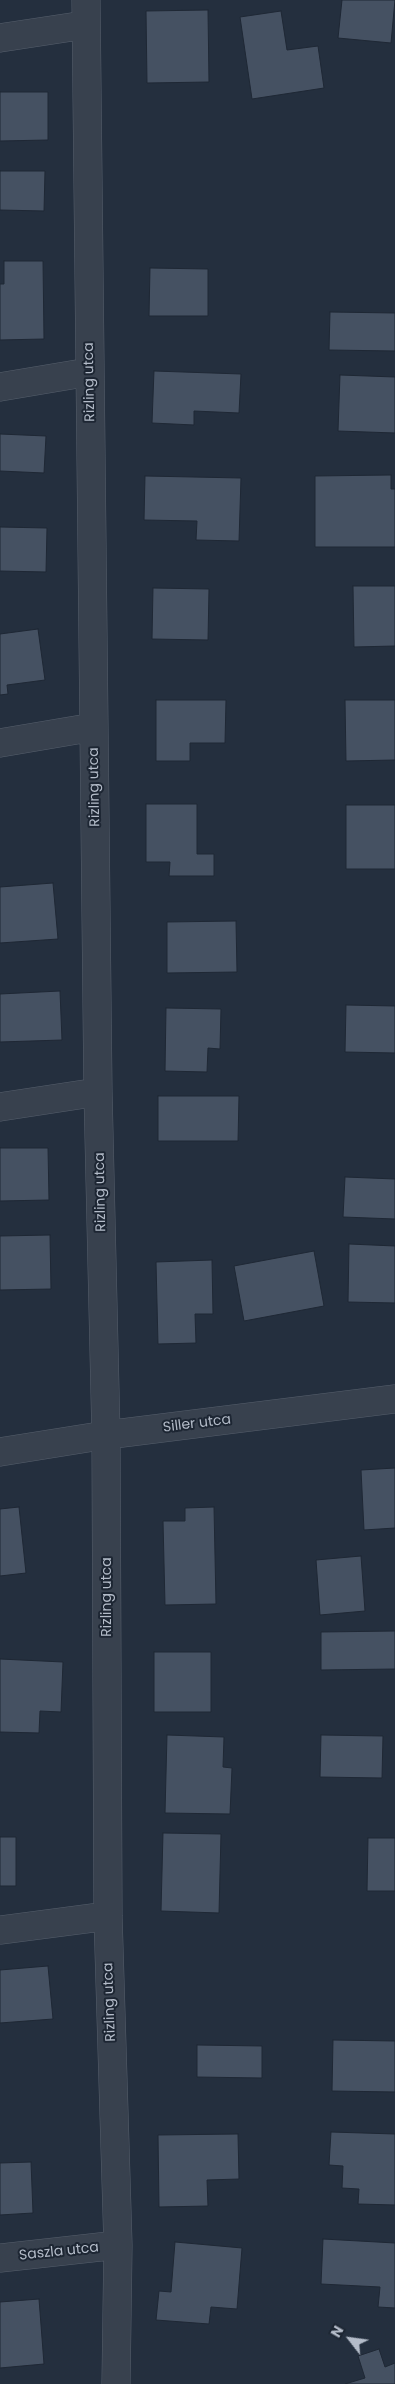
<!DOCTYPE html>
<html>
<head>
<meta charset="utf-8">
<style>
  body { margin:0 }
  #map { position:relative; width:395px; height:2384px; overflow:hidden; background:#242f3e; font-family:Poppins,sans-serif }
  canvas { display:block }
  .north { position:absolute; left:325px; top:2314px; width:50px; height:50px; -webkit-text-stroke:4px #1d2633; paint-order:stroke; rotate:300deg; font-size:14px; font-weight:700; line-height:20px; text-align:center; color:#b4bcc9 }
  .north::after { content:''; display:block; margin:auto; width:18px; height:22px; background:#b4bcc9; clip-path:polygon(50% 0,100% 100%,50% 72%,0 100%) }
</style>
</head>
<body>
<div id="map">
<canvas width="395" height="2384"></canvas>
<div class="north">N</div>
</div>
<script>
const ctx = document.querySelector('canvas').getContext('2d');
ctx.lineJoin = 'round';
function fillPath(path, color) {
  ctx.fillStyle = color;
  ctx.fill(path, 'evenodd');
}
function shape(rows) {
  const path = new Path2D();
  for (const r of rows) {
    path.moveTo(r[0], r[1]);
    for (let i = 2; i < r.length; i += 2) path.lineTo(r[i], r[i + 1]);
  }
  return path;
}
function strokePath(path, color, width, dash) {
  ctx.strokeStyle = color;
  ctx.lineWidth = width;
  ctx.lineCap = dash ? 'butt' : 'round';
  ctx.setLineDash(dash || []);
  ctx.stroke(path);
}
function write(font, color, halo, rows, align = 'center') {
  ctx.font = font + ' Poppins,sans-serif';
  ctx.lineWidth = 4;
  ctx.setLineDash([]);
  ctx.textBaseline = 'middle';
  ctx.strokeStyle = halo;
  ctx.fillStyle = color;
  for (const [text, x, y, turn = 0] of rows) {
    ctx.save();
    ctx.translate(x, y);
    ctx.rotate((+turn || 0) * Math.PI / 180);
    ctx.textAlign = isNaN(turn) ? turn : align;
    if (halo) ctx.strokeText(text, 0, 0);
    ctx.fillText(text, 0, 0);
    ctx.restore();
  }
}
const building = shape([
  [342,0,395,0,391,43,338,38,342,0],
  [208,10,209,82,147,83,146,11,208,10],
  [281,11,287,50,318,46,324,88,252,99,240,17,281,11],
  [0,92,48,92,48,140,0,141,0,92],
  [0,171,45,171,44,211,0,210,0,171],
  [4,261,43,261,44,339,0,340,0,284,4,284,4,261],
  [150,268,208,269,208,316,149,316,150,268],
  [330,312,395,313,395,351,329,350,330,312],
  [154,371,241,374,239,413,194,411,194,425,152,423,154,371],
  [340,375,395,377,395,433,338,431,340,375],
  [0,434,46,436,44,473,0,471,0,434],
  [391,475,391,489,395,489,395,547,315,547,315,476,391,475],
  [145,476,241,478,239,541,196,540,197,521,144,520,145,476],
  [0,527,47,528,46,572,0,571,0,527],
  [353,586,395,586,395,646,354,647,353,586],
  [153,588,209,589,208,640,152,639,153,588],
  [38,629,45,680,7,685,8,694,0,695,0,634,38,629],
  [156,700,226,700,225,743,190,743,190,761,156,761,156,700],
  [345,700,395,700,395,760,346,761,345,700],
  [146,804,197,804,197,854,214,854,214,876,169,876,170,862,146,862,146,804],
  [346,805,395,805,395,869,346,869,346,805],
  [53,883,58,939,0,943,0,887,53,883],
  [236,921,237,972,167,973,167,922,236,921],
  [60,991,62,1040,0,1042,0,994,60,991],
  [346,1005,395,1006,395,1053,345,1052,346,1005],
  [166,1008,221,1009,220,1049,208,1048,207,1072,165,1071,166,1008],
  [158,1096,239,1096,238,1141,158,1141,158,1096],
  [0,1148,48,1148,49,1200,0,1201,0,1148],
  [345,1177,395,1179,395,1219,343,1217,345,1177],
  [50,1235,51,1289,0,1290,0,1236,50,1235],
  [349,1244,395,1246,395,1303,348,1302,349,1244],
  [314,1251,324,1306,244,1321,234,1266,314,1251],
  [212,1260,213,1314,195,1314,196,1343,158,1344,156,1262,212,1260],
  [395,1468,395,1528,364,1530,361,1470,395,1468],
  [19,1507,26,1573,0,1576,0,1509,19,1507],
  [214,1507,216,1604,165,1605,163,1521,185,1521,185,1508,214,1507],
  [361,1556,365,1611,320,1615,316,1560,361,1556],
  [395,1631,395,1669,321,1670,321,1632,395,1631],
  [154,1652,211,1652,211,1712,154,1712,154,1652],
  [0,1659,63,1662,61,1712,40,1711,39,1733,0,1732,0,1659],
  [167,1735,224,1737,223,1767,232,1768,230,1814,165,1813,167,1735],
  [321,1735,383,1736,382,1778,320,1777,321,1735],
  [163,1833,221,1834,219,1913,161,1911,163,1833],
  [0,1837,16,1837,16,1886,0,1886,0,1837],
  [368,1838,395,1838,395,1891,367,1891,368,1838],
  [48,1966,53,2019,0,2023,0,1970,48,1966],
  [333,2040,395,2041,395,2092,332,2091,333,2040],
  [197,2045,262,2046,262,2078,197,2077,197,2045],
  [331,2132,395,2134,395,2205,358,2204,359,2189,342,2188,343,2166,329,2165,331,2132],
  [238,2134,239,2179,207,2180,208,2206,159,2207,158,2135,238,2134],
  [31,2162,33,2213,0,2215,0,2163,31,2162],
  [323,2239,395,2243,395,2308,378,2307,380,2287,321,2284,323,2239],
  [175,2242,242,2248,237,2309,211,2307,209,2324,156,2320,159,2291,171,2292,175,2242],
  [39,2299,44,2364,0,2368,0,2302,39,2299],
  [379,2349,385,2367,395,2363,395,2384,345,2384,365,2378,358,2356,379,2349]
]);
fillPath(building, '#455162');
strokePath(building, '#1f2835', 1);
const street = shape([
  [86,0,98,1092,106,1435,108,1916,118,2245,116,2384],
  [0,38,85,25],
  [0,387,89,372],
  [0,743,94,727],
  [0,1107,98,1092],
  [0,1452,106,1435,395,1399],
  [0,1930,108,1916],
  [0,2258,118,2245]
]);
strokePath(street, '#565f6c', 29);
strokePath(street, '#38414e', 28);
write('14px', '#b4bcc9', '#1d2633', [
  ["Rizling utca",90,382,-91],
  ["Rizling utca",95,787,-91],
  ["Rizling utca",101,1192,-91],
  ["Siller utca",197,1424,-7],
  ["Rizling utca",107,1597,-90],
  ["Rizling utca",110,2002,-92],
  ["Saszla utca",59,2252,-6]
]);
</script>
</body>
</html>
